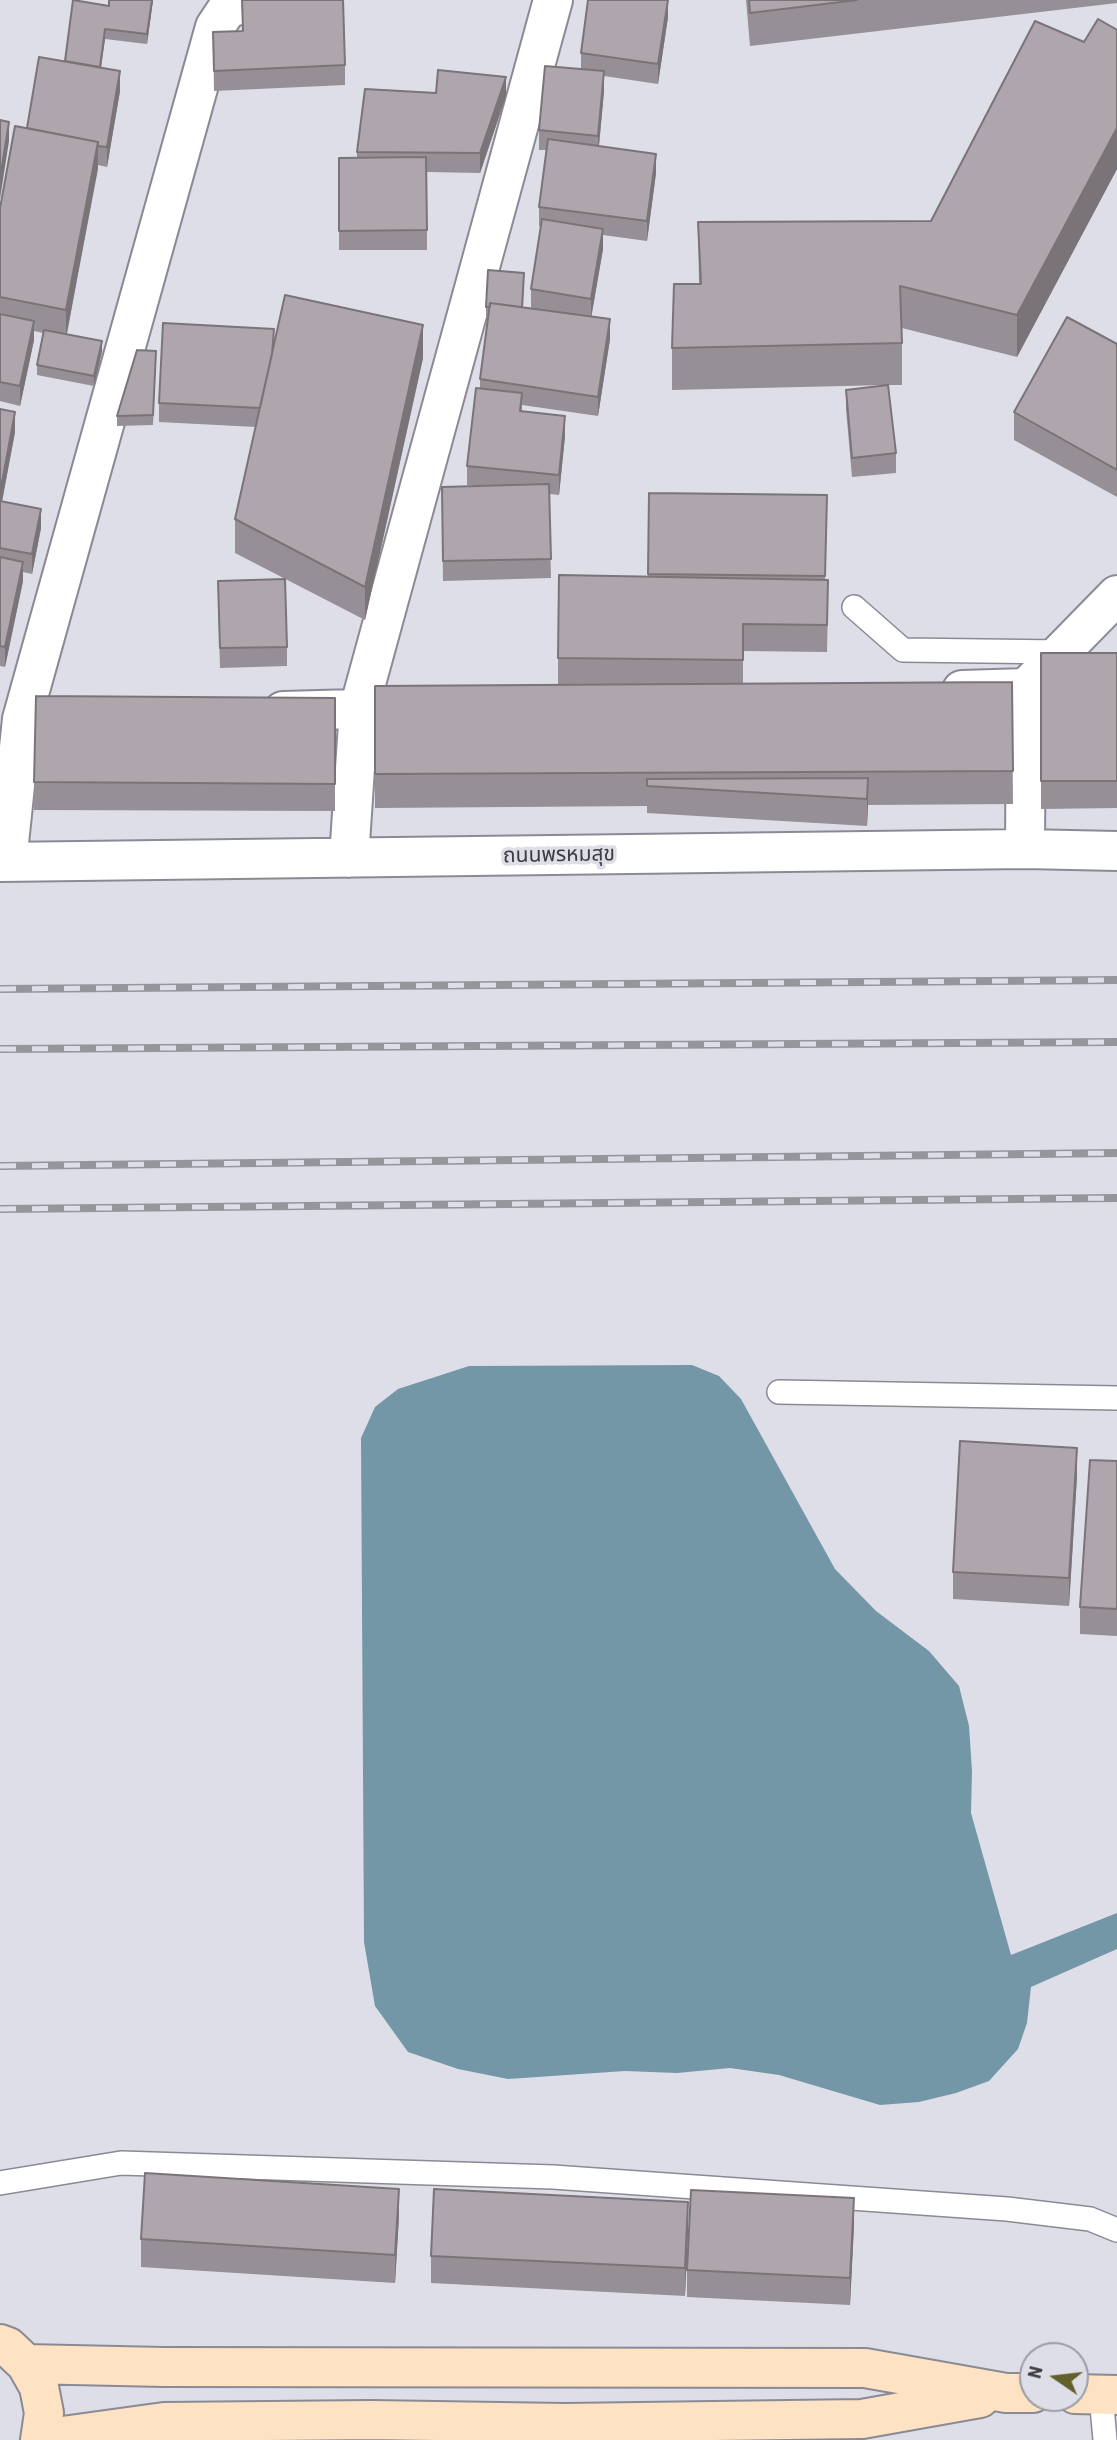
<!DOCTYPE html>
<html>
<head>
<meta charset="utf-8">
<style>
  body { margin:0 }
  #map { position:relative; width:1117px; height:2440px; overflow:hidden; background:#dedee9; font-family:"Roboto Condensed",sans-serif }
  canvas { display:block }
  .north { position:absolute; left:1019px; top:2342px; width:70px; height:70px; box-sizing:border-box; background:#dedee9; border:2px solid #9d9da5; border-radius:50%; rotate:284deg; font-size:19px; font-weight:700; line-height:28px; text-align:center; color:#3c3c40 }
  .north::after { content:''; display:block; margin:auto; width:24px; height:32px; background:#64602c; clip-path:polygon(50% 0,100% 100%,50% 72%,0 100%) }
</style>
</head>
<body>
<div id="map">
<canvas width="1117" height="2440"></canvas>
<div class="north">N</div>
</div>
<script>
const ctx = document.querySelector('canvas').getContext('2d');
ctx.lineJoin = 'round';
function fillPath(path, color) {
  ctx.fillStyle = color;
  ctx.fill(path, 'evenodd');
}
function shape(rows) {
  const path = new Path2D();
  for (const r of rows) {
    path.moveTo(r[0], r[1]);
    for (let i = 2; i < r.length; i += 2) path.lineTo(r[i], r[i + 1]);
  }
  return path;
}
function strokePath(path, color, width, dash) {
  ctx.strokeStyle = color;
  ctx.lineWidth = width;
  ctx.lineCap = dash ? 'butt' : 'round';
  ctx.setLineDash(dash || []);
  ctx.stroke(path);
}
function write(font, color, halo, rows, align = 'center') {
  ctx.font = font + ' "Roboto Condensed","Noto Sans Thai",sans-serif';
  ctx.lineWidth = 7;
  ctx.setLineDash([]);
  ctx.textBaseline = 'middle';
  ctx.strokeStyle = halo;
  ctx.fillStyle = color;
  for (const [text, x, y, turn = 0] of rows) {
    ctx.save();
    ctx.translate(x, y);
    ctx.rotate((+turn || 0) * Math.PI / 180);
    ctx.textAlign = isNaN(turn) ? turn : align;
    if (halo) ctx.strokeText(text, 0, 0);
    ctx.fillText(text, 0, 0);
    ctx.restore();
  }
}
fillPath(shape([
  [692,1365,719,1376,741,1399,835,1569,876,1611,929,1651,959,1686,969,1726,972,1771,971,1813,1011,1955,1117,1913,1117,1949,1031,1987,1027,2023,1018,2049,989,2081,956,2093,919,2102,880,2105,779,2075,730,2068,677,2073,625,2071,508,2079,458,2069,408,2052,375,2006,364,1942,361,1438,375,1407,398,1389,469,1366]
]), '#7397a6');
const lane = shape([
  [854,607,903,650,1063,652],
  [779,1392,1117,1398],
  [0,2183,121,2163,553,2177,1007,2209,1090,2219,1117,2230],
  [1101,2395,1105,2440]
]);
const street = shape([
  [962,690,1026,688],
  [283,711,426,707],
  [22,719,86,717],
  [1025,849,1026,688,1117,595],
  [349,858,359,709,553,0],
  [0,862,1025,849,1117,851],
  [7,862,22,719,215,27,227,9,254,0]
]);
const secondary = shape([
  [0,2344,8,2347,26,2364,39,2387,44,2413,40,2440],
  [26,2364,164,2367,865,2368,1006,2393,1033,2393],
  [1075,2394,1117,2395],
  [41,2439,164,2422,371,2420,565,2423,862,2419,980,2398]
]);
strokePath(lane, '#8b8a94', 26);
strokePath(street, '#8b8a94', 42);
strokePath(secondary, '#8b8a94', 42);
strokePath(lane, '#fff', 23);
strokePath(street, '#fff', 38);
strokePath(secondary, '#fde2c3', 38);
const rail = shape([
  [0,989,1117,980],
  [0,1049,1117,1042],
  [0,1166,1117,1153],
  [0,1209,1117,1198]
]);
strokePath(rail, '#95959c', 8);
strokePath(rail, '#dedee9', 5, [16]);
fillPath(shape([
  [153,0,147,44,105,39,101,68,120,91,107,167,98,165,67,334,102,351,94,386,37,375,37,365,43,333,34,331,34,340,20,406,0,401,0,208,27,128,65,61,109,6],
  [242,0,345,65,345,85,214,91,213,32,242,31],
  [746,0,1117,0,1117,3,750,46],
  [668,17,658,84,604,76,604,91,599,146,656,173,647,241,603,235,603,249,591,317,610,339,598,416,522,405,522,411,565,436,559,495,549,494,551,578,443,581,442,507,479,486,467,485,467,466,480,389,480,379,488,317,486,317,486,307,524,283,523,307,531,308,531,289,541,227,539,226,539,207,546,150,539,150,539,130,581,69,581,53],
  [1117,30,1117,169,1017,357,902,328,902,385,888,385,896,453,896,473,852,477,846,409,846,390,886,385,672,390,672,348,699,284,698,222,931,221,1084,42],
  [506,96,480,173,427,172,427,250,339,250,339,158,357,158,357,152],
  [1117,344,1117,497,1014,440,1014,412],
  [274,347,423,358,365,620,235,553,235,519,256,427,159,422,159,403],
  [156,361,153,425,117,426,117,416],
  [0,409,15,432,2,501,41,528,32,574,23,572,23,581,5,667,0,666],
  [649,493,827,495,825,580,828,607,827,652,743,651,743,684,1012,682,1013,804,868,805,867,826,647,813,647,806,375,808,375,686,558,685,558,658,648,576],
  [218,600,287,647,287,666,220,668],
  [1041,653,1117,653,1117,808,1041,809],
  [36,696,335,698,335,811,34,810],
  [1117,1461,1117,1636,1080,1634,1080,1607],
  [1077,1476,1069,1606,953,1599,953,1572],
  [399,2216,395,2283,141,2267,141,2239],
  [854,2225,850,2305,687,2297,687,2270],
  [688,2230,685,2296,431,2283,431,2256]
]), '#968f95');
fillPath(shape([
  [152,0,153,0,147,44,147,34],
  [668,0,668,17,658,84,658,64],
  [105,29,105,39,99,80,99,69],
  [120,71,120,91,107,167,107,147],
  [604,71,604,91,598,155,598,136],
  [506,77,506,96,480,173,480,153],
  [9,122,9,141,0,199,0,179],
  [1117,128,1117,169,1017,357,1017,315],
  [98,142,98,169,66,337,66,310],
  [656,154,656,173,647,241,647,221],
  [603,229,603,249,591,319,591,299],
  [610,319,610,339,598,416,598,397],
  [34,321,34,340,20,406,20,386],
  [423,325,423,358,365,620,365,587],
  [102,341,102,351,94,386,94,376],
  [15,412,15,432,0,512,0,493],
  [565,416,565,436,559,495,559,475],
  [41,509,41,528,32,574,32,554],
  [23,562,23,581,5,667,5,647],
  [868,778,868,805,867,826,867,799],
  [1077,1448,1077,1476,1069,1606,1069,1578],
  [399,2189,399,2216,395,2283,395,2255],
  [854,2198,854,2225,850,2305,850,2278],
  [688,2202,688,2230,685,2296,685,2268]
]), '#7a7479');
const building = shape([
  [73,0,109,6,109,0,152,0,147,34,105,29,100,67,65,61,73,0],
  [242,0,343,0,345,65,214,71,213,32,243,31,242,0],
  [588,0,668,0,658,64,581,53,588,0],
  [749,0,857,0,750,13,749,0],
  [1098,19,1117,30,1117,128,1017,315,900,286,902,343,672,348,674,284,701,284,698,222,931,221,1035,21,1084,42,1098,19],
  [39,57,120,71,107,147,98,146,98,142,27,128,39,57],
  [545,66,604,71,598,136,539,130,545,66],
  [438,70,506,77,480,153,357,152,365,89,436,93,438,70],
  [0,120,9,122,0,179,0,120],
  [15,126,98,142,66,310,0,297,0,208,15,126],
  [548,139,656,154,647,221,539,207,548,139],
  [426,157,427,230,339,231,339,158,426,157],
  [542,219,603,229,591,299,531,289,542,219],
  [488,270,524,273,522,307,490,303,490,307,486,307,488,270],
  [285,295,423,325,365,587,235,519,285,295],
  [490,303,610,319,598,397,480,379,490,303],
  [0,314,34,321,20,386,0,382,0,314],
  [1067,317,1117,344,1117,470,1014,412,1067,317],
  [163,323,274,329,272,354,260,408,159,403,163,323],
  [44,330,102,341,94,376,37,365,44,330],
  [137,350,156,351,153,415,117,416,137,350],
  [888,385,896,453,852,458,846,390,888,385],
  [476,388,522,393,520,411,565,416,559,475,467,466,476,388],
  [0,409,15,412,0,493,0,409],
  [549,484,551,559,443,561,442,487,549,484],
  [649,493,827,495,825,576,648,574,649,493],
  [0,501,41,509,32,554,0,548,0,501],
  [0,557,23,562,5,647,0,646,0,557],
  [559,575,828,580,827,625,743,624,743,660,558,658,559,575],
  [285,579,287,647,220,648,218,581,285,579],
  [1041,653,1117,653,1117,781,1041,781,1041,653],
  [1012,682,1013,771,375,774,375,686,1012,682],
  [36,696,335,698,335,784,34,782,36,696],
  [868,778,867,799,647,786,647,779,868,778],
  [960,1441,1077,1448,1069,1578,953,1572,960,1441],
  [1090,1460,1117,1461,1117,1609,1080,1607,1090,1460],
  [145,2173,399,2189,395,2255,141,2239,145,2173],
  [434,2189,688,2202,685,2268,431,2256,434,2189],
  [691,2190,854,2198,850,2278,687,2270,691,2190]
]);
fillPath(building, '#afa6ad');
strokePath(building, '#7a7479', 2);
write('21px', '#3c3c40', '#dedee9', [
  ["ถนนพรหมสุข",559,856,-1]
]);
</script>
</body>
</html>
